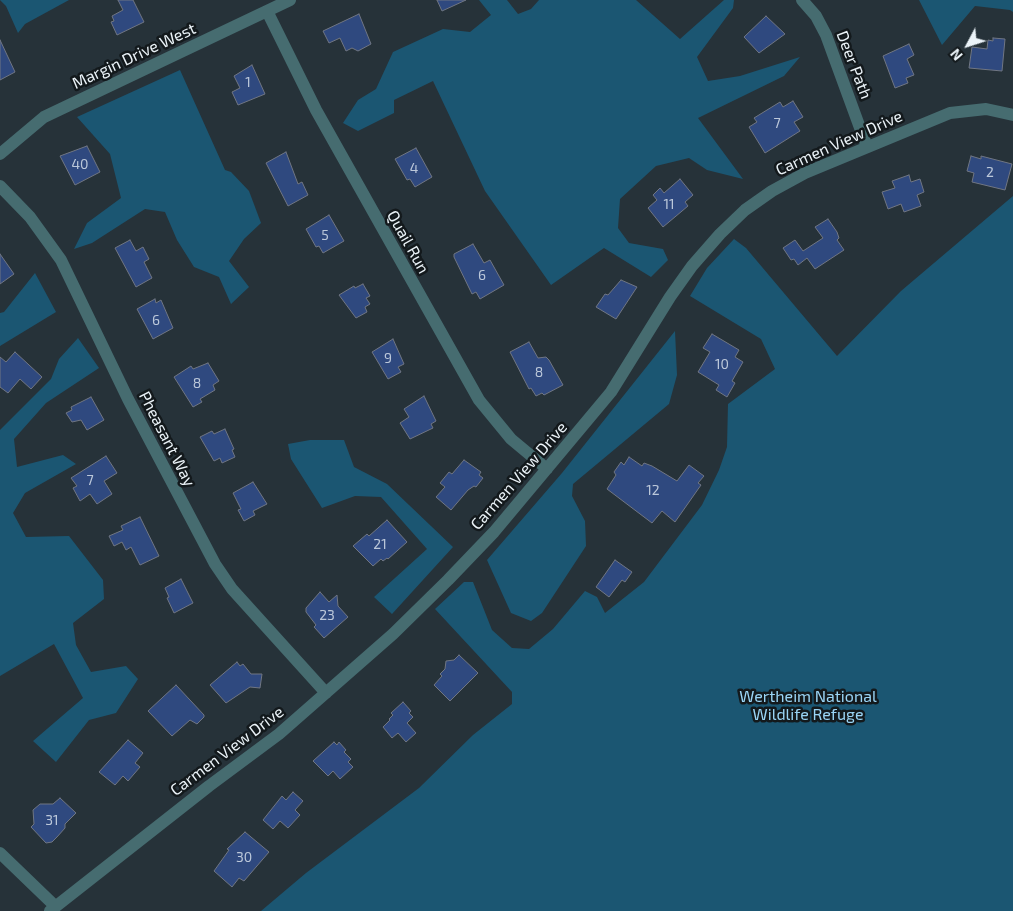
<!DOCTYPE html>
<html>
<head>
<meta charset="utf-8">
<style>
  body { margin:0 }
  #map { position:relative; width:1013px; height:911px; overflow:hidden; background:#263239; font-family:"Exo 2",sans-serif }
  canvas { display:block }
  .north { position:absolute; left:943px; top:20px; width:50px; height:50px; -webkit-text-stroke:4px #13191c; paint-order:stroke; rotate:230deg; font-size:14px; font-weight:700; line-height:20px; text-align:center; color:#ebf3f8 }
  .north::after { content:''; display:block; margin:auto; width:18px; height:22px; background:#ebf3f8; clip-path:polygon(50% 0,100% 100%,50% 72%,0 100%) }
</style>
</head>
<body>
<div id="map">
<canvas width="1013" height="911"></canvas>
<div class="north">N</div>
</div>
<script>
const ctx = document.querySelector('canvas').getContext('2d');
ctx.lineJoin = 'round';
function fillPath(path, color) {
  ctx.fillStyle = color;
  ctx.fill(path, 'evenodd');
}
function shape(rows) {
  const path = new Path2D();
  for (const r of rows) {
    path.moveTo(r[0], r[1]);
    for (let i = 2; i < r.length; i += 2) path.lineTo(r[i], r[i + 1]);
  }
  return path;
}
function strokePath(path, color, width, dash) {
  ctx.strokeStyle = color;
  ctx.lineWidth = width;
  ctx.lineCap = dash ? 'butt' : 'round';
  ctx.setLineDash(dash || []);
  ctx.stroke(path);
}
function write(font, color, halo, rows, align = 'center') {
  ctx.font = font + ' "Exo 2",sans-serif';
  ctx.lineWidth = 5;
  ctx.setLineDash([]);
  ctx.textBaseline = 'middle';
  ctx.strokeStyle = halo;
  ctx.fillStyle = color;
  for (const [text, x, y, turn = 0] of rows) {
    ctx.save();
    ctx.translate(x, y);
    ctx.rotate((+turn || 0) * Math.PI / 180);
    ctx.textAlign = isNaN(turn) ? turn : align;
    if (halo) ctx.strokeText(text, 0, 0);
    ctx.fillText(text, 0, 0);
    ctx.restore();
  }
}
fillPath(shape([
  [0,0,69,0,25,24,18,33,6,6],
  [479,0,507,0,518,14,531,9,539,0,636,0,680,39,724,0,734,0,733,8,697,57,708,81,740,76,800,57,784,76,698,118,743,179,707,170,689,158,656,166,620,199,618,228,629,243,663,249,668,260,651,277,604,248,551,285,485,191,433,81,394,100,394,113,358,131,343,123,358,100,376,89,393,52,443,29,470,32,491,15],
  [919,0,1013,0,1013,12,1010,10,975,6,942,45],
  [180,70,225,170,231,172,249,191,261,223,244,239,229,261,249,287,231,304,219,277,194,267,177,240,165,212,145,209,92,243,74,249,87,223,121,198,110,154,77,117],
  [1013,196,1013,911,261,911,306,873,419,788,473,735,512,704,512,692,435,609,464,582,473,582,492,630,512,648,529,649,553,629,585,591,597,597,605,613,644,582,702,505,719,470,727,447,728,404,775,369,761,339,690,296,707,268,734,239,746,248,837,356,901,291],
  [35,273,56,312,0,346,0,313,4,312],
  [675,331,677,375,669,404,573,484,572,496,585,521,586,546,542,613,531,621,511,613,487,560,562,473],
  [78,338,99,368,46,403,14,439,17,467,63,455,76,464,25,493,13,513,26,537,69,536,103,580,104,599,73,623,76,645,91,672,126,666,138,679,116,713,89,720,56,762,33,741,83,698,54,644,0,676,0,430,51,379,59,359],
  [310,440,344,440,354,467,387,484,453,547,392,614,374,597,427,549,381,497,355,496,322,508,291,459,288,444]
]), '#1b5672');
const building = shape([
  [118,0,133,0,144,22,117,35,111,22,114,21,112,16,123,10,118,0],
  [437,0,466,0,442,11,437,0],
  [359,14,371,44,358,51,352,48,346,51,340,38,329,43,323,31,359,14],
  [766,16,785,34,759,53,744,37,766,16],
  [993,38,1005,39,1002,71,969,68,972,47,987,49,988,40,993,41,993,38],
  [0,40,15,72,0,80,0,40],
  [909,44,914,55,907,59,914,75,906,78,908,83,895,88,883,56,909,44],
  [252,65,265,94,238,105,232,92,240,88,234,76,252,65],
  [793,101,803,117,794,122,800,131,765,153,749,127,757,122,754,118,780,102,783,107,793,101],
  [87,146,100,172,75,185,60,156,87,146],
  [416,148,432,177,415,187,410,179,407,180,395,159,416,148],
  [286,152,298,184,302,182,308,195,288,206,266,163,286,152],
  [971,156,981,159,981,156,1012,164,1005,190,972,182,974,173,967,171,971,156],
  [909,175,911,182,920,179,924,192,917,195,921,206,904,212,901,204,888,209,882,192,895,188,892,181,909,175],
  [680,179,693,195,685,202,688,206,663,227,648,208,657,200,653,195,660,188,664,193,680,179],
  [329,215,344,241,323,253,319,246,316,247,306,229,329,215],
  [828,219,837,232,839,238,837,240,844,250,815,269,807,258,798,265,794,259,791,260,783,248,795,240,803,251,823,238,815,227,828,219],
  [130,240,136,251,143,247,149,259,144,262,152,278,136,287,115,248,130,240],
  [473,244,484,263,490,260,504,285,480,299,476,292,472,294,454,257,454,254,473,244],
  [0,254,14,274,0,284,0,254],
  [621,280,637,287,616,319,596,307,605,294,608,295,621,280],
  [363,284,370,296,366,298,370,304,365,307,367,312,356,318,339,295,354,286,355,288,363,284],
  [155,299,156,303,161,300,173,328,153,339,137,309,155,299],
  [712,334,739,350,735,357,743,362,732,381,735,383,727,397,716,390,719,385,698,372,710,352,703,348,712,334],
  [393,339,404,364,398,367,401,372,388,379,372,352,393,339],
  [529,342,538,358,546,357,549,360,563,385,544,395,542,393,536,396,531,388,529,389,510,352,529,342],
  [15,352,42,377,31,389,20,379,8,393,0,387,0,357,6,362,15,352],
  [208,363,219,381,213,385,215,390,200,399,202,402,193,407,174,377,191,366,193,369,208,363],
  [424,396,436,421,431,424,433,428,410,439,400,423,409,417,404,409,424,396],
  [91,397,104,420,87,430,81,420,72,422,66,413,72,410,71,407,91,397],
  [225,429,234,449,232,450,235,457,222,463,220,458,214,461,200,437,212,431,214,434,225,429],
  [106,456,117,473,104,481,112,494,97,504,90,494,80,501,73,488,77,486,71,478,106,456],
  [629,457,642,466,644,463,652,466,677,481,689,465,704,476,698,483,701,485,675,522,662,511,652,523,607,489,616,475,614,472,621,462,624,465,629,457],
  [464,460,481,472,479,475,483,478,476,487,474,486,468,490,451,510,436,497,445,487,440,483,449,472,452,474,464,460],
  [253,482,267,504,253,511,255,515,244,521,238,510,241,509,233,493,253,482],
  [140,517,159,556,140,565,131,547,126,550,122,542,114,546,109,536,123,530,121,526,140,517],
  [387,520,407,542,388,559,387,558,383,561,381,559,373,566,353,546,367,534,369,536,387,520],
  [615,560,632,572,625,582,622,580,609,597,596,587,615,560],
  [181,579,193,603,174,613,167,598,169,597,165,588,181,579],
  [320,592,329,602,337,595,338,606,348,617,324,638,314,627,316,625,306,612,306,608,320,592],
  [459,655,478,673,450,701,434,685,442,676,440,674,445,669,446,661,454,660,459,655],
  [237,662,240,666,243,664,251,674,262,674,260,688,250,687,226,703,210,685,237,662],
  [176,685,204,715,204,717,197,724,190,720,172,736,148,711,176,685],
  [403,702,411,711,409,713,413,717,407,723,416,733,406,742,398,733,392,738,383,727,390,720,389,719,393,715,391,713,403,702],
  [128,740,143,753,135,763,140,767,128,781,123,776,115,785,99,772,128,740],
  [334,742,337,745,339,742,346,750,344,752,351,759,348,762,353,767,340,779,333,771,328,776,313,761,334,742],
  [293,792,303,801,295,810,300,815,288,828,280,821,273,829,263,820,282,796,286,800,293,792],
  [60,798,76,813,65,824,65,828,57,837,52,842,46,843,31,827,34,824,33,810,40,804,53,804,60,798],
  [245,832,269,852,244,881,239,878,232,887,214,871,229,850,227,849,245,832]
]);
fillPath(building, '#2f497f');
strokePath(building, '#707683', 1);
strokePath(shape([
  [802,0,816,16,826,35,867,147],
  [267,11,316,110,479,400,511,439,547,469],
  [0,154,44,117,290,0],
  [0,186,30,217,61,260,128,399,215,564,232,589,326,693],
  [0,853,55,906],
  [50,911,209,786,279,734,393,634,448,580,494,532,611,392,670,297,692,266,720,234,745,210,772,191,805,173,950,113,986,109,1013,115]
]), '#466c70', 12);
write('14px', '#bcc8da', null, [
  ["1",248,82],
  ["7",777,123],
  ["40",80,164],
  ["4",414,168],
  ["2",990,172],
  ["11",669,204],
  ["5",325,235],
  ["6",482,275],
  ["6",156,320],
  ["9",388,358],
  ["10",722,364],
  ["8",539,372],
  ["8",197,383],
  ["7",90,480],
  ["12",653,490],
  ["21",380,544],
  ["23",327,615],
  ["31",52,820],
  ["30",244,857]
]);
write('16px', '#ebf3f8', '#13191c', [
  ["Margin Drive West",134,56,-25],
  ["Deer Path",854,65,69],
  ["Carmen View Drive",839,143,-24],
  ["Quail Run",408,242,61],
  ["Pheasant Way",167,439,63],
  ["Carmen View Drive",519,476,-49],
  ["Carmen View Drive",227,751,-37]
]);
write('16px', '#9ad5f6', '#13191c', [
  ["Wertheim National",808,697],
  ["Wildlife Refuge",808,715]
]);
</script>
</body>
</html>
